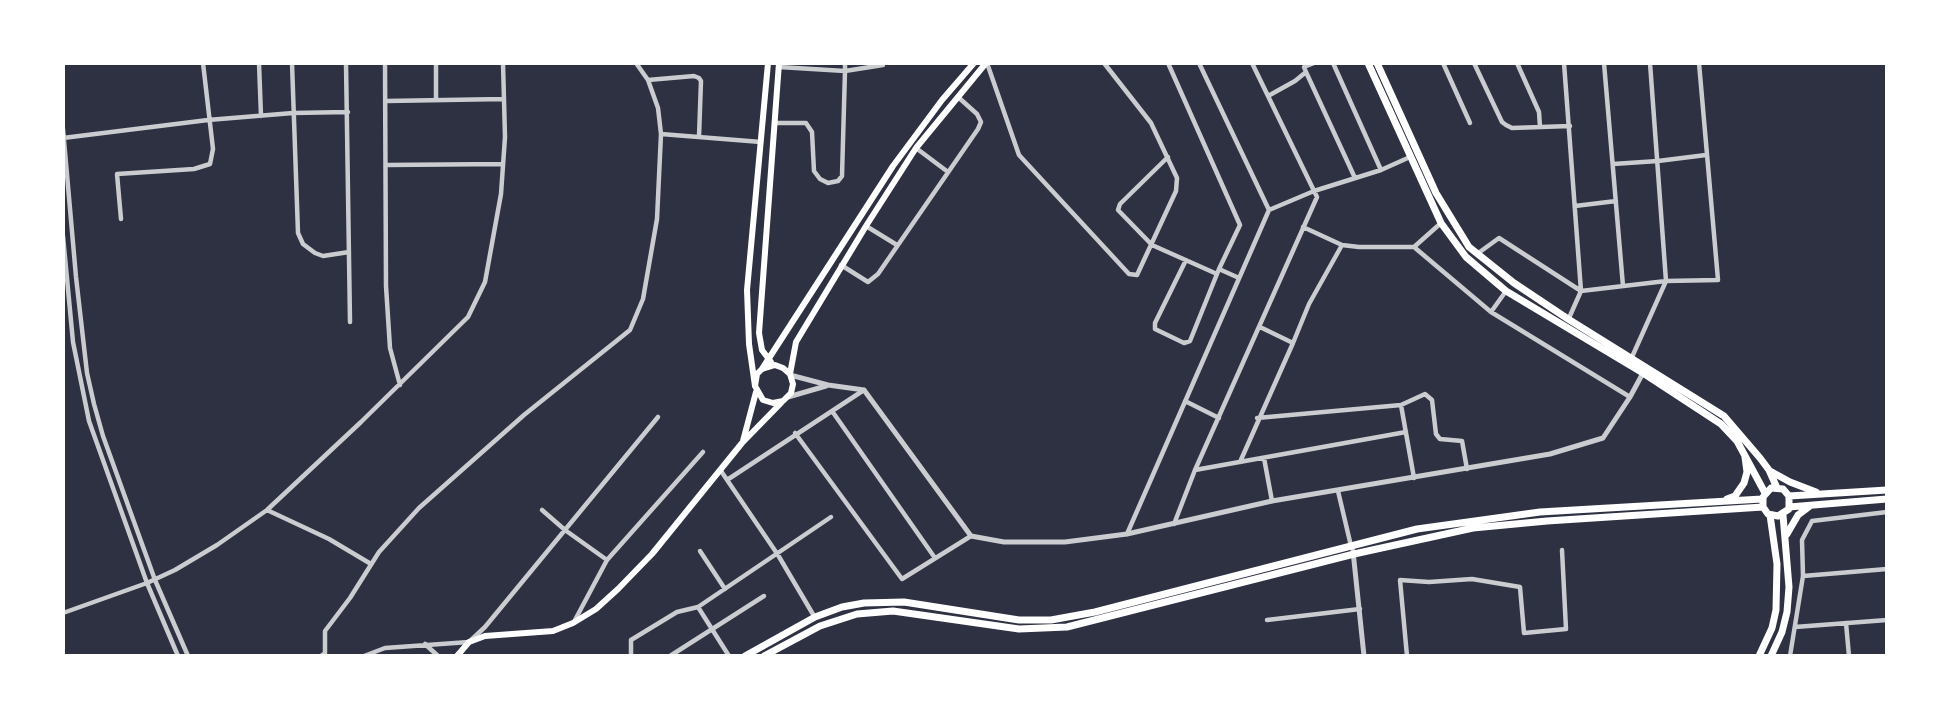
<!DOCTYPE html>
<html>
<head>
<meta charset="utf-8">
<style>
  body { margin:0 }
  #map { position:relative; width:1950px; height:719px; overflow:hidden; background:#2d3142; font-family:Spectral,serif }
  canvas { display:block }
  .frame { position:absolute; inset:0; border:65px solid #fff; pointer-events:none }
</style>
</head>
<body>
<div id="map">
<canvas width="1950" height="719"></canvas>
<div class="frame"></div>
</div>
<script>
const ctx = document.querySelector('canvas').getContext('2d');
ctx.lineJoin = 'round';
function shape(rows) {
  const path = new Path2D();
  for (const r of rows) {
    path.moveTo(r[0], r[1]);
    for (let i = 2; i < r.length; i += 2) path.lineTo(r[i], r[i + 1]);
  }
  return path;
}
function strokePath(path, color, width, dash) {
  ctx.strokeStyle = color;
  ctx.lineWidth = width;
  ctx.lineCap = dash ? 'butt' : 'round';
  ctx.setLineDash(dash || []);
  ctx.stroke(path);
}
strokePath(shape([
  [259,63,261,116],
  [292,63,298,233,303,244,315,253,323,256,349,252],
  [346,63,350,322],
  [385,63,386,286,390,348,400,385],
  [845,63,845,71,883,65],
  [987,63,1019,155,1129,274,1137,275,1176,191,1177,178,1151,123,1104,63],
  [1168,63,1240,225,1219,269,1190,341,1184,343,1155,329,1155,323,1186,260],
  [1199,63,1269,210],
  [1333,63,1381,170],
  [1443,63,1470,123],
  [1474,63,1502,122,1506,125,1512,128,1570,126],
  [1517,63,1539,112,1540,127],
  [1564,63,1581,291,1569,318],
  [1604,63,1623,286],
  [1306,72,1355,178],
  [648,80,694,76,699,78,701,81,699,137],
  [1268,96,1295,81,1306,72,1304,67,1314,63],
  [436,99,436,63],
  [386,101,504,99],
  [774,123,806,123,812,132,814,171,820,179,828,183,838,181,842,176,845,71,779,67],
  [63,129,76,277,87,373,94,404,103,436,155,580,188,656],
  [661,134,761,142],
  [63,138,208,120,293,113,348,112],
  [916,148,948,172],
  [1168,157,1120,204,1118,210,1152,245,1217,274],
  [1613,164,1658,161,1706,155],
  [387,165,503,164],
  [1575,206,1616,201],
  [121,219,117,174,194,169,210,164,213,149,203,63],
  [866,226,897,245],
  [1303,227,1342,245,1359,247,1414,247,1491,312,1630,397],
  [63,236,73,342,89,421,147,583,178,656],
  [1414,247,1441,223],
  [1477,254,1499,238,1581,291,1666,281,1718,280,1699,63],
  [841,265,868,282,878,274,978,129,981,122,977,114,958,97],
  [1219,269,1239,278],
  [1491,312,1506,291],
  [1293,343,1309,304,1342,245],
  [1632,357,1666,281,1650,63],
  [1185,401,1219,418],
  [1401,405,1414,478],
  [832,411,935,558],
  [1257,418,1401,405,1425,394,1432,400,1436,434,1440,439,1462,441,1467,469],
  [795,433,902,579,971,536],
  [1264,458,1272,501],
  [1240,462,1293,343,1260,327],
  [1195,470,1406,432],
  [721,471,778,555,814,616],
  [727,480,864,390],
  [1338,491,1351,546],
  [267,510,329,539,371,564],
  [542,510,565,530,607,560],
  [1174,524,1195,470,1317,197,1252,63],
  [1127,534,1269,210,1314,191,1381,170,1410,157],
  [700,551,725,589],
  [1803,576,1887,569],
  [63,613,147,583,175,570,217,545,267,510,361,422,468,317,485,282,501,194,505,137,503,63],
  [575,620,607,560,703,452],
  [1267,620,1360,609],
  [1846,623,1849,656],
  [1795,627,1887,620],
  [425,644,438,656],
  [321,656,325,653,325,631,350,598,379,552,419,508,524,415,630,330,643,299,657,219,661,134,658,108,648,80,636,63],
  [364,656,385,648,469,642,485,627,658,417],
  [631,656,631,640,677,612,698,607],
  [670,656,764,596],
  [729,656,698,607,831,517],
  [1407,656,1400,580,1429,582,1472,579,1520,587,1524,633,1566,629,1562,550],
  [1790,656,1803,576,1802,540,1812,521,1887,512]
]), '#caccd0', 4.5);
strokePath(shape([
  [790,375,828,385,864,390,971,536,1004,542,1065,542,1127,534,1272,501,1550,454,1603,438,1630,397,1643,373],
  [788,397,826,386],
  [1353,551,1364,656]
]), '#caccd0', 5);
strokePath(shape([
  [771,362,762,350,759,333,779,63],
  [762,369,893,166,942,100,974,63],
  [790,374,796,342,866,226,916,148,986,63],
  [755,386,757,374,762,369,775,365,783,368,790,374,793,384,791,393,783,401,773,403,763,400,755,386,749,344,747,290,768,63],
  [743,441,756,392],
  [457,656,469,642,485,636,553,631,573,623,596,609,618,589,652,554,742,443,781,403]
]), '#fff', 6);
strokePath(shape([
  [1368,63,1441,223,1466,257,1506,291,1643,373,1721,424,1737,441,1765,493],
  [1377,63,1436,193,1469,247,1514,283,1568,319,1724,416,1760,458,1769,470,1777,488],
  [1770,471,1790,482,1816,492],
  [1789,496,1887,490],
  [1727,499,1735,496,1744,483,1747,472,1745,457],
  [1789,507,1887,499],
  [1787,534,1798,515,1810,506],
  [745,656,815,617,842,607,864,603,904,602,1019,620,1051,620,1095,612,1417,529,1540,512,1762,499],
  [764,656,820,626,857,614,893,611,1019,629,1067,627,1354,554,1473,528,1547,521,1763,507,1768,514,1778,516,1789,509,1789,496,1783,489,1771,488,1763,497,1763,507],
  [1759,656,1772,628,1776,610,1777,564,1770,515],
  [1771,656,1782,632,1787,612,1789,587,1783,515]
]), '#fff', 7);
</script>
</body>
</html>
